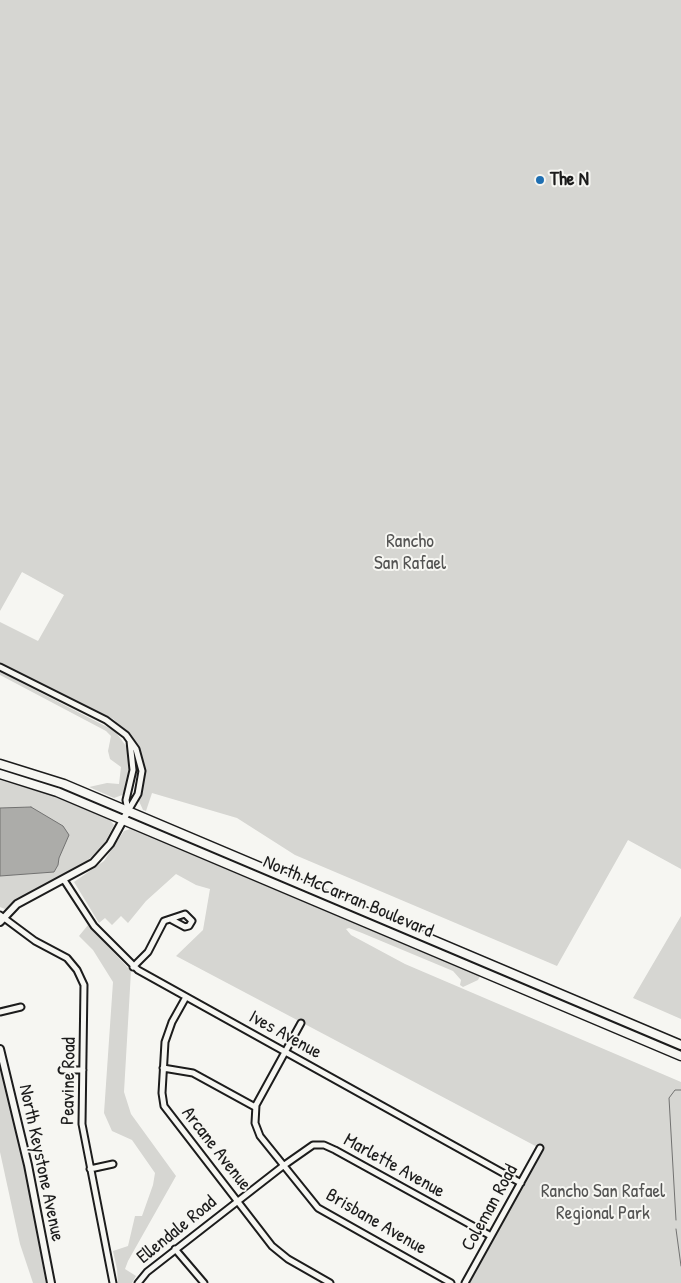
<!DOCTYPE html>
<html>
<head>
<meta charset="utf-8">
<style>
  body { margin:0 }
  canvas { display:block; background:#f6f6f2 }
</style>
</head>
<body>
<canvas width="681" height="1283"></canvas>
<script>
const ctx = document.querySelector('canvas').getContext('2d');
ctx.lineJoin = 'round';
function fillPath(path, color) {
  ctx.fillStyle = color;
  ctx.fill(path, 'evenodd');
}
function shape(rows) {
  const path = new Path2D();
  for (const r of rows) {
    path.moveTo(r[0], r[1]);
    for (let i = 2; i < r.length; i += 2) path.lineTo(r[i], r[i + 1]);
  }
  return path;
}
function strokePath(path, color, width, dash) {
  ctx.strokeStyle = color;
  ctx.lineWidth = width;
  ctx.lineCap = dash ? 'butt' : 'round';
  ctx.setLineDash(dash || []);
  ctx.stroke(path);
}
function write(font, color, halo, rows, align = 'center') {
  ctx.font = font + ' "Patrick Hand",sans-serif';
  ctx.lineWidth = 4;
  ctx.setLineDash([]);
  ctx.textBaseline = 'middle';
  ctx.strokeStyle = halo;
  ctx.fillStyle = color;
  for (const [text, x, y, turn = 0] of rows) {
    ctx.save();
    ctx.translate(x, y);
    ctx.rotate((+turn || 0) * Math.PI / 180);
    ctx.textAlign = isNaN(turn) ? turn : align;
    if (halo) ctx.strokeText(text, 0, 0);
    ctx.fillText(text, 0, 0);
    ctx.restore();
  }
}
fillPath(shape([
  [0,0,681,0,681,869,628,840,557,966,295,855,237,818,152,793,146,811,143,810,138,799,144,778,142,759,127,732,113,719,0,664,0,622,38,641,64,595,22,572,0,611],
  [0,672,115,731,126,746,130,762,130,777,125,794,114,798,89,787,107,783,119,784,121,767,110,759,108,751,111,736,106,731,0,675],
  [0,780,50,795,110,820,114,825,103,846,87,861,5,909,0,907],
  [130,829,480,976,478,980,463,987,460,985,461,980,453,971,362,933,349,928,346,929,351,935,405,964,681,1082,681,1283,470,1283,543,1150,176,956,203,930,210,889,196,885,176,874,146,901,128,923,121,916,112,925,105,918,99,923,74,882,104,861,124,831],
  [681,916,681,1019,633,998],
  [88,925,131,971,124,1092,131,1114,176,1176,128,1261,125,1269,136,1276,132,1283,118,1283,117,1269,113,1251,128,1246,135,1216,142,1216,153,1185,155,1173,132,1140,112,1131,104,1113,113,982,93,950,79,936],
  [0,1067,26,1173,46,1283,33,1283,20,1244,0,1152]
]), '#d6d6d2');
const water = shape([
  [31,807,63,826,69,835,59,858,58,865,54,872,0,876,0,808,31,807]
]);
fillPath(water, '#acaca9');
strokePath(water, '#727271', 1);
strokePath(shape([
  [676,1220,669,1098,675,1090,681,1090],
  [676,1229,681,1266]
]), '#727271', 1);
const minor = shape([
  [0,667,106,720,126,735,136,749,142,771,138,794,128,811],
  [128,811,126,800,133,770,130,741],
  [64,880,94,926,138,970,521,1183],
  [0,915,35,941,67,958,77,970,84,985,82,1124,113,1283],
  [133,967,148,952,164,921,185,914,192,921,189,926,185,927,172,920],
  [186,997,172,1022,165,1042,162,1093,164,1106,272,1246,288,1259,330,1283],
  [0,1012,21,1007],
  [301,1023,256,1105,255,1123,260,1136,318,1208,451,1283],
  [163,1068,193,1073,255,1107],
  [62,1070,83,1070],
  [90,1169,113,1164],
  [175,1249,204,1283],
  [138,1283,147,1272,283,1166,313,1145,324,1145,335,1150,491,1236],
  [465,1283,540,1148]
]);
const tertiary = shape([
  [0,922,17,904,93,863,110,844,128,811],
  [0,1049,28,1165,51,1283]
]);
const primary = shape([
  [0,764,64,784,681,1045],
  [0,774,57,792,681,1056]
]);
strokePath(minor, '#1c1c1c', 9);
strokePath(tertiary, '#1c1c1c', 10);
strokePath(primary, '#1c1c1c', 11);
strokePath(minor, '#f6f6f2', 5);
strokePath(tertiary, '#f6f6f2', 6);
strokePath(primary, '#f6f6f2', 8);
for (const [x, y, r, color] of [
  [540,180,5,"#1f6fb2"]
]) {
  const dot = new Path2D();
  dot.arc(x, y, r, 0, 2 * Math.PI);
  ctx.fillStyle = color;
  ctx.fill(dot);
  strokePath(dot, '#f6f6f2', 2);
}
write('bold 19px', '#1c1c1c', '#f6f6f2', [
  ["The N",550,180]
], 'left');
write('19px', '#545453', '#f6f6f2', [
  ["Rancho",410,542],
  ["San Rafael",410,564],
  ["Rancho San Rafael",603,1192],
  ["Regional Park",603,1214]
]);
write('19px', '#1c1c1c', '#f6f6f2', [
  ["North McCarran Boulevard",348,897,23],
  ["Ives Avenue",285,1035,29],
  ["Peavine Road",69,1081,-89],
  ["Arcane Avenue",216,1149,52],
  ["North Keystone Avenue",41,1163,78],
  ["Marlette Avenue",394,1166,29],
  ["Coleman Road",490,1208,-61],
  ["Brisbane Avenue",376,1222,30],
  ["Ellendale Road",177,1230,-39]
]);
</script>
</body>
</html>
